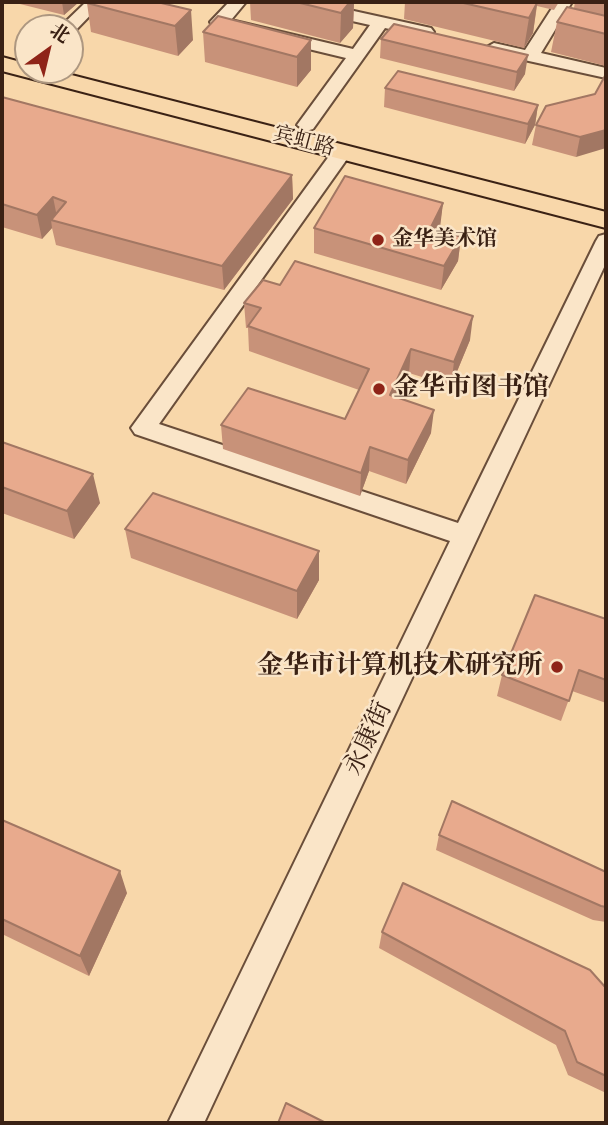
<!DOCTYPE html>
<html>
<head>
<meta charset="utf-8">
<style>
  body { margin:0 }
  #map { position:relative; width:608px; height:1125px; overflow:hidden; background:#f8d7aa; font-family:"Libre Bodoni","Noto Serif SC",serif }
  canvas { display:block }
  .frame { position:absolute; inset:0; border:4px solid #3a2114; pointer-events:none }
  .north { position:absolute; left:14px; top:14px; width:70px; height:70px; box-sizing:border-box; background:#fae5c8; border:2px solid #ad9780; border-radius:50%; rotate:34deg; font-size:19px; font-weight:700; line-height:28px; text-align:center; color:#3a2114 }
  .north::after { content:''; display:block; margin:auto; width:24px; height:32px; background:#8f2418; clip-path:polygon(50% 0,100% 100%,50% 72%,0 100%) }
</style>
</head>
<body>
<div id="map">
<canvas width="608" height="1125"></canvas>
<div class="frame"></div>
<div class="north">北</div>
</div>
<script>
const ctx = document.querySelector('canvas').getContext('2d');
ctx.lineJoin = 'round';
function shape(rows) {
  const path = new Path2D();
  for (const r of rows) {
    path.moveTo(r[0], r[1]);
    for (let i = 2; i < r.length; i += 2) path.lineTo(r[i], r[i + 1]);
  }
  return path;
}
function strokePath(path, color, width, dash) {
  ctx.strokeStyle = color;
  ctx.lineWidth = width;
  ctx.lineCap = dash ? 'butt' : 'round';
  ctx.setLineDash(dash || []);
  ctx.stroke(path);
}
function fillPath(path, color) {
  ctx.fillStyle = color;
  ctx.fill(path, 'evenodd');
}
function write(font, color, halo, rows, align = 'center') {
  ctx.font = font + ' "Libre Bodoni","Noto Serif SC",serif';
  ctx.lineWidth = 5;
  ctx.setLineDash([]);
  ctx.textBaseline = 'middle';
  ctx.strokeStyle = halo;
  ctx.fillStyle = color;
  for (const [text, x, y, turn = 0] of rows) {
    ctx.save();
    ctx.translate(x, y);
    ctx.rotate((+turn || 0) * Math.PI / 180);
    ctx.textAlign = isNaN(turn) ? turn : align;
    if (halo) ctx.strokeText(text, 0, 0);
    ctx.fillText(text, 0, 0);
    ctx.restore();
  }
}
const minor = shape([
  [86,2,103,2,74,32,70,33,70,28,59,28,86,2],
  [229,2,246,2,231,20,353,49,370,25,285,6,283,2,313,2,431,28,434,32,425,37,385,28,313,129,306,131,297,125,346,58,213,26,210,22,229,2],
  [556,2,572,2,541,53,606,68,606,78,488,52,485,48,494,43,525,50,556,2],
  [342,146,352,152,159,424,458,523,596,241,599,236,606,234,606,263,204,1123,168,1123,450,541,135,434,131,428,335,148,342,146]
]);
const major = shape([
  [2,57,28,64,28,70,52,70,606,212,606,228,2,71,2,57]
]);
strokePath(minor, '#6a4e3a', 4);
strokePath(major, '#3a2114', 4);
fillPath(minor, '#fae5c8');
fillPath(major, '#f8d7aa');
fillPath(shape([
  [12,2,79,2,64,15],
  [157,2,193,40,178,56,91,32,87,3],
  [250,2,354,2,353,28,340,43,251,20],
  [405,2,559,2,554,10,537,6,533,33,524,48,404,19],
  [575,2,606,2,606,66,551,52,557,22,574,8],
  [203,32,311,40,311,70,297,87,205,62],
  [381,39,525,74,514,91,380,58],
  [385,88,538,105,535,125,525,144,384,107],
  [595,94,576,157,532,145,536,125],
  [2,97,292,175,293,199,224,290,56,245,52,228,42,239,2,227],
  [443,203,439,230,461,237,458,261,441,290,314,253,314,228],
  [244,303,470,340,451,386,409,373,398,398,431,433,406,484,369,471,360,496,223,449,221,425,345,419,359,390,249,351,248,328,246,328],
  [2,442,100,503,74,539,2,513],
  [125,529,319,551,319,580,297,619,131,558],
  [606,619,606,703,572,691,561,721,497,696,502,675],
  [2,820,127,893,89,976,2,934],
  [439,835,606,872,606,922,593,920,436,850],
  [382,932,606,988,606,1093,568,1075,556,1045,379,948]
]), '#c89279');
fillPath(shape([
  [62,2,79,2,64,15],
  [350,2,354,2,353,28,340,43,341,13],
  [537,3,533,33,524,48,529,18],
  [191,10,193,40,178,56,175,26],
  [311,40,311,70,297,87,297,57],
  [528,55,525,74,514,91,517,72],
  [538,105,535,125,525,144,528,124],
  [606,130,606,148,576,157,580,137],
  [292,175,293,199,224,290,222,266],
  [53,197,58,222,51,220,52,228,42,239,37,215],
  [443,203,440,228,428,252,431,227],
  [461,237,458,261,441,290,444,266],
  [473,316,470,340,451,386,454,362],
  [411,349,409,373,388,419,390,395],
  [434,410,431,433,406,484,408,460],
  [370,447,369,471,360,496,361,473],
  [93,474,100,503,74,539,67,511],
  [319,551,319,580,297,619,297,591],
  [120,871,127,893,89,976,80,956]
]), '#a27763');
const building = shape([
  [88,2,157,2,191,10,175,26,87,3,88,2],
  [296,2,350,2,341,13,296,2],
  [459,2,533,2,537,3,529,18,459,2],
  [567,7,606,16,606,34,557,22,567,7],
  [218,16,311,40,297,57,203,32,218,16],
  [394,24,528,55,517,72,381,39,394,24],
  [398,71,538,105,528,124,385,88,398,71],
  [606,74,606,130,580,137,536,125,546,106,595,94,606,74],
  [2,97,292,175,222,266,51,220,66,202,53,197,37,215,2,204,2,97],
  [345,176,443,203,431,227,461,237,444,266,314,228,345,176],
  [295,261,473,316,454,362,411,349,390,395,434,410,408,460,370,447,361,473,221,425,248,388,345,419,369,369,248,326,261,308,244,303,263,280,280,285,295,261],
  [2,442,93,474,67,511,2,487,2,442],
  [153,493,319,551,297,591,125,529,153,493],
  [535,595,606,619,606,680,579,670,569,701,502,675,535,595],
  [452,801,606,872,606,907,601,906,439,835,452,801],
  [2,820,120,871,80,956,2,919,2,820],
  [403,883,590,970,606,988,606,1076,577,1062,565,1031,382,932,403,883],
  [286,1103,326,1123,278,1123,286,1103]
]);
fillPath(building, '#e8aa8d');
strokePath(building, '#a27763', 2);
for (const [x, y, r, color] of [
  [378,240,7,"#8f2418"],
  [379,389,7,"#8f2418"],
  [557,667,7,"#8f2418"]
]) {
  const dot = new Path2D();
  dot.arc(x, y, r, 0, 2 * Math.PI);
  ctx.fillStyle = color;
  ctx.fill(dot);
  strokePath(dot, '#fae5c8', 2.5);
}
write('21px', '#3a2114', '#fae5c8', [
  ["宾虹路",304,142,15]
]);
write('bold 21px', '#3a2114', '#fae5c8', [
  ["金华美术馆",392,240]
], 'left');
write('bold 26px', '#3a2114', '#fae5c8', [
  ["金华市图书馆",393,389],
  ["金华市计算机技术研究所",543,667,"right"]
], 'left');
write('26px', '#3a2114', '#fae5c8', [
  ["永康街",369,739,-65]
]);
</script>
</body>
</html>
